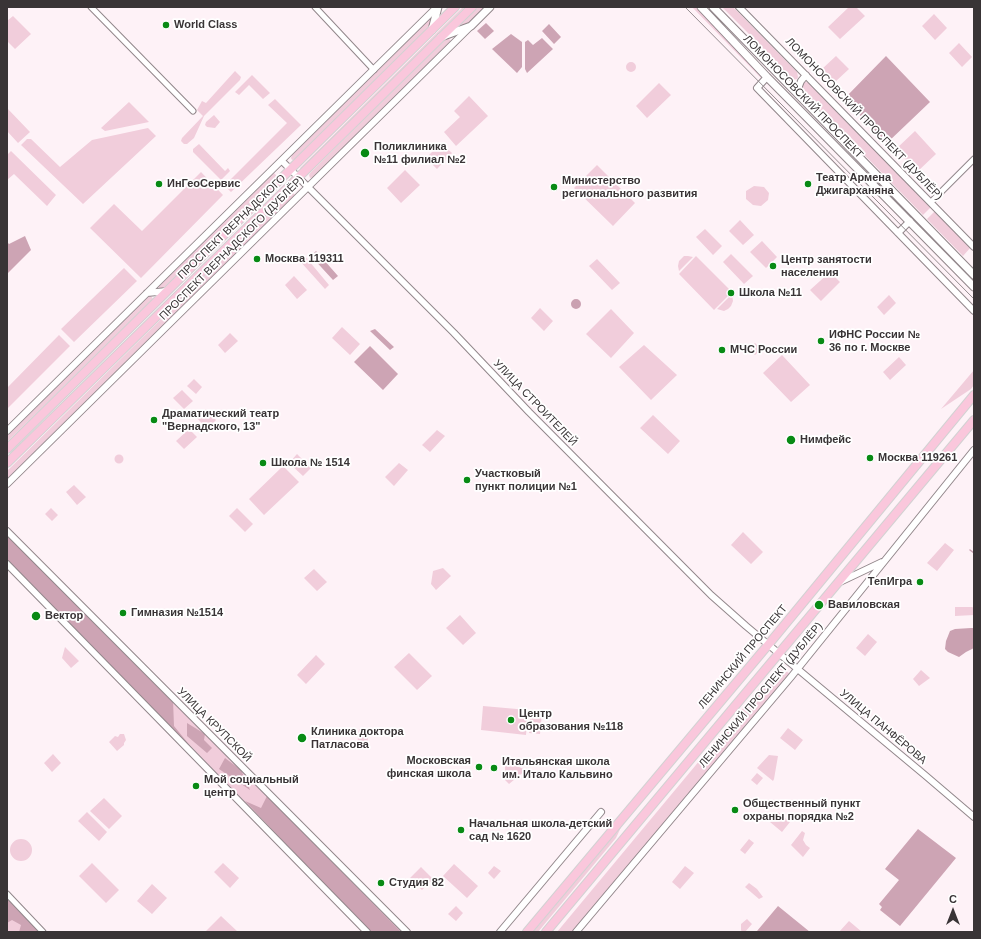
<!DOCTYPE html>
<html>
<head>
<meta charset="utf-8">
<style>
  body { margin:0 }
  #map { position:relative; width:981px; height:939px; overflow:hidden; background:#fef2f7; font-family:Arial,sans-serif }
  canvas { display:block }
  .frame { position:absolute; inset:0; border:8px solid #393436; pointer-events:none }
  .north { position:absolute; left:933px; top:891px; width:40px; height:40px; -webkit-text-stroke:3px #fff; paint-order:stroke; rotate:0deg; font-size:11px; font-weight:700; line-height:16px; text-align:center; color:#393436 }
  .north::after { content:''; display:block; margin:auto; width:14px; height:18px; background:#393436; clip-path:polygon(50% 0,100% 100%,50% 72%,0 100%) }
</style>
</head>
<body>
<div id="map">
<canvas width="981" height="939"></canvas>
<div class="frame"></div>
<div class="north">С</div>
</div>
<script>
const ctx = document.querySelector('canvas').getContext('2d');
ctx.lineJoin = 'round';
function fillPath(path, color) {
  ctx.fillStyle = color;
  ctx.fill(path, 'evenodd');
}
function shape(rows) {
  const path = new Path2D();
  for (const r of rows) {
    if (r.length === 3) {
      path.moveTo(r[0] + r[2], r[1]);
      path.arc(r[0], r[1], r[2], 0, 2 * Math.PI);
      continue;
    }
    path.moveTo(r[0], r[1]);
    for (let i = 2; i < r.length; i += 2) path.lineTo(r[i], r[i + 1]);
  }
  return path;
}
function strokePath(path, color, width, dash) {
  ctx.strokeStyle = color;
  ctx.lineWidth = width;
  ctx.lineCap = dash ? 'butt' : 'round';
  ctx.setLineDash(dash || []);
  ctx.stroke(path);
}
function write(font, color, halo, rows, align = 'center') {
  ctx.font = font + ' Arial,sans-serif';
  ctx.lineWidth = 3.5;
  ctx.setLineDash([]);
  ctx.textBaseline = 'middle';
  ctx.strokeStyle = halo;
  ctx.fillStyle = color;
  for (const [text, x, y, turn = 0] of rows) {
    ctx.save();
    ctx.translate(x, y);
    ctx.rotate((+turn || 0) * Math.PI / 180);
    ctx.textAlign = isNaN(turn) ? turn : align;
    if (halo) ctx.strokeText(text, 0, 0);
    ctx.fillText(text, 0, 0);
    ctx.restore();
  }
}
fillPath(shape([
  [463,7,465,7,301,170,300,168],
  [478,7,486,7,468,24,458,27],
  [692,7,696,7,765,78,763,80],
  [722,7,733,7,797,72,798,77,797,79,792,80,790,79,775,64,777,62],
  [849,7,856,7,865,16,840,39,828,27],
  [934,14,947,28,935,40,922,26],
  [13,16,31,34,15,49,7,41,7,21],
  [430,18,433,21,429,27,296,159,292,160,291,158,292,155],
  [447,37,451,41,314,177,310,178,309,175,311,172],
  [959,43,972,57,962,67,949,53],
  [836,56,849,69,835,82,822,69],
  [631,67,5],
  [235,71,241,77,240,80,204,116,194,138,187,144,184,144,181,141,182,138,203,116,197,110,202,101,206,103],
  [252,75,270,93,263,99,249,85,239,95,235,92],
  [805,82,810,83,931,207,923,215,802,91,801,90,803,83],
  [659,83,671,95,647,118,636,106],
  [469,96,488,116,456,146,444,132,460,117,454,111],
  [275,99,301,125,231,192,226,187,226,184,287,123,268,105],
  [129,102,149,122,105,131,101,128],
  [7,108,30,132,18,143,7,131],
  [214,115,220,122,215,128,207,127,205,125,206,122],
  [148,128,156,136,83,204,21,145,27,139,31,139,60,167,92,140],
  [915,131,936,154,917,172,896,149],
  [441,143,452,153,437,169,426,158],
  [199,144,225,171,228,168,230,171,221,180,193,152,193,149],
  [11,151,56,195,47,206,14,174,7,180,7,155],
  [597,165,635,203,613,226,574,188],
  [405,170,420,185,401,203,387,188],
  [201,172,223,195,141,278,90,228,114,204,142,231],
  [274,173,277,176,163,289,159,289,159,286],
  [754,186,764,187,769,193,768,200,761,206,753,205,746,199,746,191],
  [291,191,295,195,7,479,7,471],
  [935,211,971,247,963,256,927,219],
  [740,220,754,235,743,245,729,231],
  [705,229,722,246,713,255,696,237],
  [762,241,777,257,766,268,750,252],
  [731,254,753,276,744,284,723,262],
  [304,255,329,285,325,289,299,260],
  [684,256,688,256,693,257,679,271,678,266,679,261],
  [696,256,732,292,714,310,679,274],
  [597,259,620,283,612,290,589,266],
  [124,268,137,281,74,342,61,329],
  [830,272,840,282,821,301,810,290],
  [294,276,307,290,297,299,285,285],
  [732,294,733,301,731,306,728,309,724,311,717,309],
  [889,295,896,303,884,315,877,307],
  [149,296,151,296,153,299,7,442,7,436],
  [540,308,553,321,544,331,531,318],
  [611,309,634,333,611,358,586,334],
  [342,327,360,344,350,355,332,338],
  [230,333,238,341,225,353,218,345],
  [59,335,70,346,7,409,7,388],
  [755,343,761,349,755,355,749,349],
  [644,345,677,375,651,400,619,367],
  [782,355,810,385,791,402,763,373],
  [899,357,906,365,890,380,883,372],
  [974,370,974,385,971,389,941,409],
  [194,379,202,387,196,394,187,386],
  [182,390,193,401,184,409,173,398],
  [206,409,216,420,207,429,197,418],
  [653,415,680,441,668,454,640,428],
  [189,429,197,437,184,449,176,441],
  [437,430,445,436,430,452,422,445],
  [297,454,311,468,303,476,289,463],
  [119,459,4.5],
  [399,463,408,470,394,486,385,477],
  [283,466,299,482,264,515,249,499],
  [74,485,86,497,77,505,66,492],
  [51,508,58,515,52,521,45,514],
  [237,508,253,524,245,532,229,516],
  [743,532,763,552,751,564,731,545],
  [7,533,402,932,370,932,7,562],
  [945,543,954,550,937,571,927,563],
  [443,568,451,576,436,590,431,584,433,571],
  [314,569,327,582,317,591,304,578],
  [955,607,972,607,974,608,974,615,955,616],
  [460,615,476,633,463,645,446,628],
  [868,634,877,642,865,656,856,648],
  [65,647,79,661,71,668,62,658],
  [409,653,432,676,417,690,394,667],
  [316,655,325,664,306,684,297,675],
  [779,665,790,674,574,932,557,932],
  [921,670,930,678,919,686,913,679],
  [483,706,528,710,526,735,481,730],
  [531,712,542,713,540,734,529,733],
  [369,728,367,747,357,746,359,729],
  [788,728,803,740,795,750,780,738],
  [120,734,124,734,126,740,124,743,124,745,117,751,109,742,115,736,118,737],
  [53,754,61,763,52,772,44,763],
  [769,755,778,756,774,779,773,781,757,768],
  [505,761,526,770,509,784,505,780],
  [757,773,763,778,757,785,751,780],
  [104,798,122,816,109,829,90,811],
  [87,812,107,832,99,841,78,821],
  [778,812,790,822,782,832,770,822],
  [622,825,616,838,538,932,533,932],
  [802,831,805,833,803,840,806,845,810,848,803,857,791,845],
  [749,839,754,843,745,854,740,850],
  [21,850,11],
  [92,863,119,890,106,903,79,876],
  [223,863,239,878,230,888,214,872],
  [454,864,478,886,467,898,443,876],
  [494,866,501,871,494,879,488,873],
  [685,866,694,873,680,889,672,882],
  [421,867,433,879,422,890,410,878],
  [749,883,757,889,763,897,759,899,745,887],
  [152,884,167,898,152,914,137,901],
  [7,899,40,932,7,932],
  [456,906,463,913,456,921,448,914],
  [221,916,238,932,205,932],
  [747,919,752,924,745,932,742,932,741,930,741,924],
  [849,921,862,932,839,932]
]), '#f1cddb');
fillPath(shape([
  [486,23,494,31,485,39,477,31],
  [549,24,561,37,554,44,542,31],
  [511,34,522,42,522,67,517,73,492,49],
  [542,38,553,49,527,73,525,69,525,42,528,40,533,45],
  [886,56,930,102,887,143,844,99],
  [25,236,31,250,7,274,7,242,9,244],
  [316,251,338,276,333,280,311,256],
  [375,329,394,347,390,350,370,331],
  [370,346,398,374,383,390,354,362],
  [7,535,173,700,174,726,204,763,7,561],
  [187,723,205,734,204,740,212,748,207,753,187,736],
  [225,758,241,770,250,790,219,769],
  [267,796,401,932,370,932,245,801,261,808],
  [918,829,956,858,900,926,880,910,882,907,879,904,899,880,885,869],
  [7,898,40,932,19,932,21,925,12,920,7,923],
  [778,906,810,932,758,932,757,931]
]), '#cda4b4');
fillPath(shape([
  [576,304,5],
  [971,628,974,628,974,648,966,652,959,657,948,652,945,649,946,641,950,631,955,629]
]), '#caa1b1');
strokePath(shape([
  [970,550,974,553]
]), '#caa1b1', 1.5);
const minor = shape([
  [91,7,193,111],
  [315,7,374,70],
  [931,202,974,159],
  [7,894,43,932]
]);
const tertiary = shape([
  [739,7,974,247],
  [767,77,757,88,974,311],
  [802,97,799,90,799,86,801,81,806,75],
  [282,161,454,333,529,412,711,595,746,626,926,776,974,817],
  [898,233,910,221],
  [147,293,167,291],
  [7,431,437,7],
  [7,484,470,27],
  [7,531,407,932],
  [7,564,367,932],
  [840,582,882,562],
  [500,932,601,812],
  [576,932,791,677,974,450]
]);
const secondary = shape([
  [701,7,767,77,974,287],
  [713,7,974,275],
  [432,30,438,7],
  [441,37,471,26,490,7]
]);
const primary = shape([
  [7,449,455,7],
  [7,463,472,7],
  [527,932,768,645,974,395],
  [546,932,974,420]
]);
strokePath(minor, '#92878b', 7);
strokePath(tertiary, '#92878b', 8);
strokePath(secondary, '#92878b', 9);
strokePath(primary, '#d3d2d3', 10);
strokePath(minor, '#fff', 5);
strokePath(tertiary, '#fff', 6);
strokePath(secondary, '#fff', 7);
strokePath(primary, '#fac7dc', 8);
strokePath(shape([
  [685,7,974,299]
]), '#948c8f', 1);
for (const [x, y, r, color] of [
  [166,25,4,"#088a14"],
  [365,153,5,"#088a14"],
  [159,184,4,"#088a14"],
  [808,184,4,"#088a14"],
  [554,187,4,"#088a14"],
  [257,259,4,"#088a14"],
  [773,266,4,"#088a14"],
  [731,293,4,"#088a14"],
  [821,341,4,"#088a14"],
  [722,350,4,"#088a14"],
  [154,420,4,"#088a14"],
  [791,440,5,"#088a14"],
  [870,458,4,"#088a14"],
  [263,463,4,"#088a14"],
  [467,480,4,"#088a14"],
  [920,582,4,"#088a14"],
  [819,605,5,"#088a14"],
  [123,613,4,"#088a14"],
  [36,616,5,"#088a14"],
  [511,720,4,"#088a14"],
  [302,738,5,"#088a14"],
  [479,767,4,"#088a14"],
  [494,768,4,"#088a14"],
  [196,786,4,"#088a14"],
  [735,810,4,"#088a14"],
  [461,830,4,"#088a14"],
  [381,883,4,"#088a14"]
]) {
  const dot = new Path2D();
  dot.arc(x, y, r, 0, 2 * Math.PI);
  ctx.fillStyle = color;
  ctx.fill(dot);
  strokePath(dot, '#fff', 1.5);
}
write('bold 11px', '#393436', '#fff', [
  ["World Class",174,25],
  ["Поликлиника",374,147],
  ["№11 филиал №2",374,160],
  ["Театр Армена",816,178],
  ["Джигарханяна",816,191],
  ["Министерство",562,181],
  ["регионального развития",562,194],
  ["ИнГеоСервис",167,184],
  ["Москва 119311",265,259],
  ["Центр занятости",781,260],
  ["населения",781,273],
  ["Школа №11",739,293],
  ["ИФНС России №",829,335],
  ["36 по г. Москве",829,348],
  ["МЧС России",730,350],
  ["Драматический театр",162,414],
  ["\"Вернадского, 13\"",162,427],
  ["Нимфейс",800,440],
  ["Москва 119261",878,458],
  ["Школа № 1514",271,463],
  ["Участковый",475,474],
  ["пункт полиции №1",475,487],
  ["ТепИгра",912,582,"right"],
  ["Вавиловская",828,605],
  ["Гимназия №1514",131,613],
  ["Вектор",45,616],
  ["Центр",519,714],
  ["образования №118",519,727],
  ["Клиника доктора",311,732],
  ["Патласова",311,745],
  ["Московская",471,761,"right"],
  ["финская школа",471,774,"right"],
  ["Итальянская школа",502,762],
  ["им. Итало Кальвино",502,775],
  ["Мой социальный",204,780],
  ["центр",204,793],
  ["Общественный пункт",743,804],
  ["охраны порядка №2",743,817],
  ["Начальная школа-детский",469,824],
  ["сад № 1620",469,837],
  ["Студия 82",389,883]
], 'left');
write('11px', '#393436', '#fff', [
  ["ЛОМОНОСОВСКИЙ ПРОСПЕКТ",803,97,46],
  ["ЛОМОНОСОВСКИЙ ПРОСПЕКТ (ДУБЛЁР)",864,119,46],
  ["ПРОСПЕКТ ВЕРНАДСКОГО",232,227,-44],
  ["ПРОСПЕКТ ВЕРНАДСКОГО (ДУБЛЁР)",232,248,-45],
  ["УЛИЦА СТРОИТЕЛЕЙ",535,403,46],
  ["ЛЕНИНСКИЙ ПРОСПЕКТ",743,657,-50],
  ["ЛЕНИНСКИЙ ПРОСПЕКТ (ДУБЛЁР)",761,695,-50],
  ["УЛИЦА КРУПСКОЙ",214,725,45],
  ["УЛИЦА ПАНФЁРОВА",883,727,40]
]);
</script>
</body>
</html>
